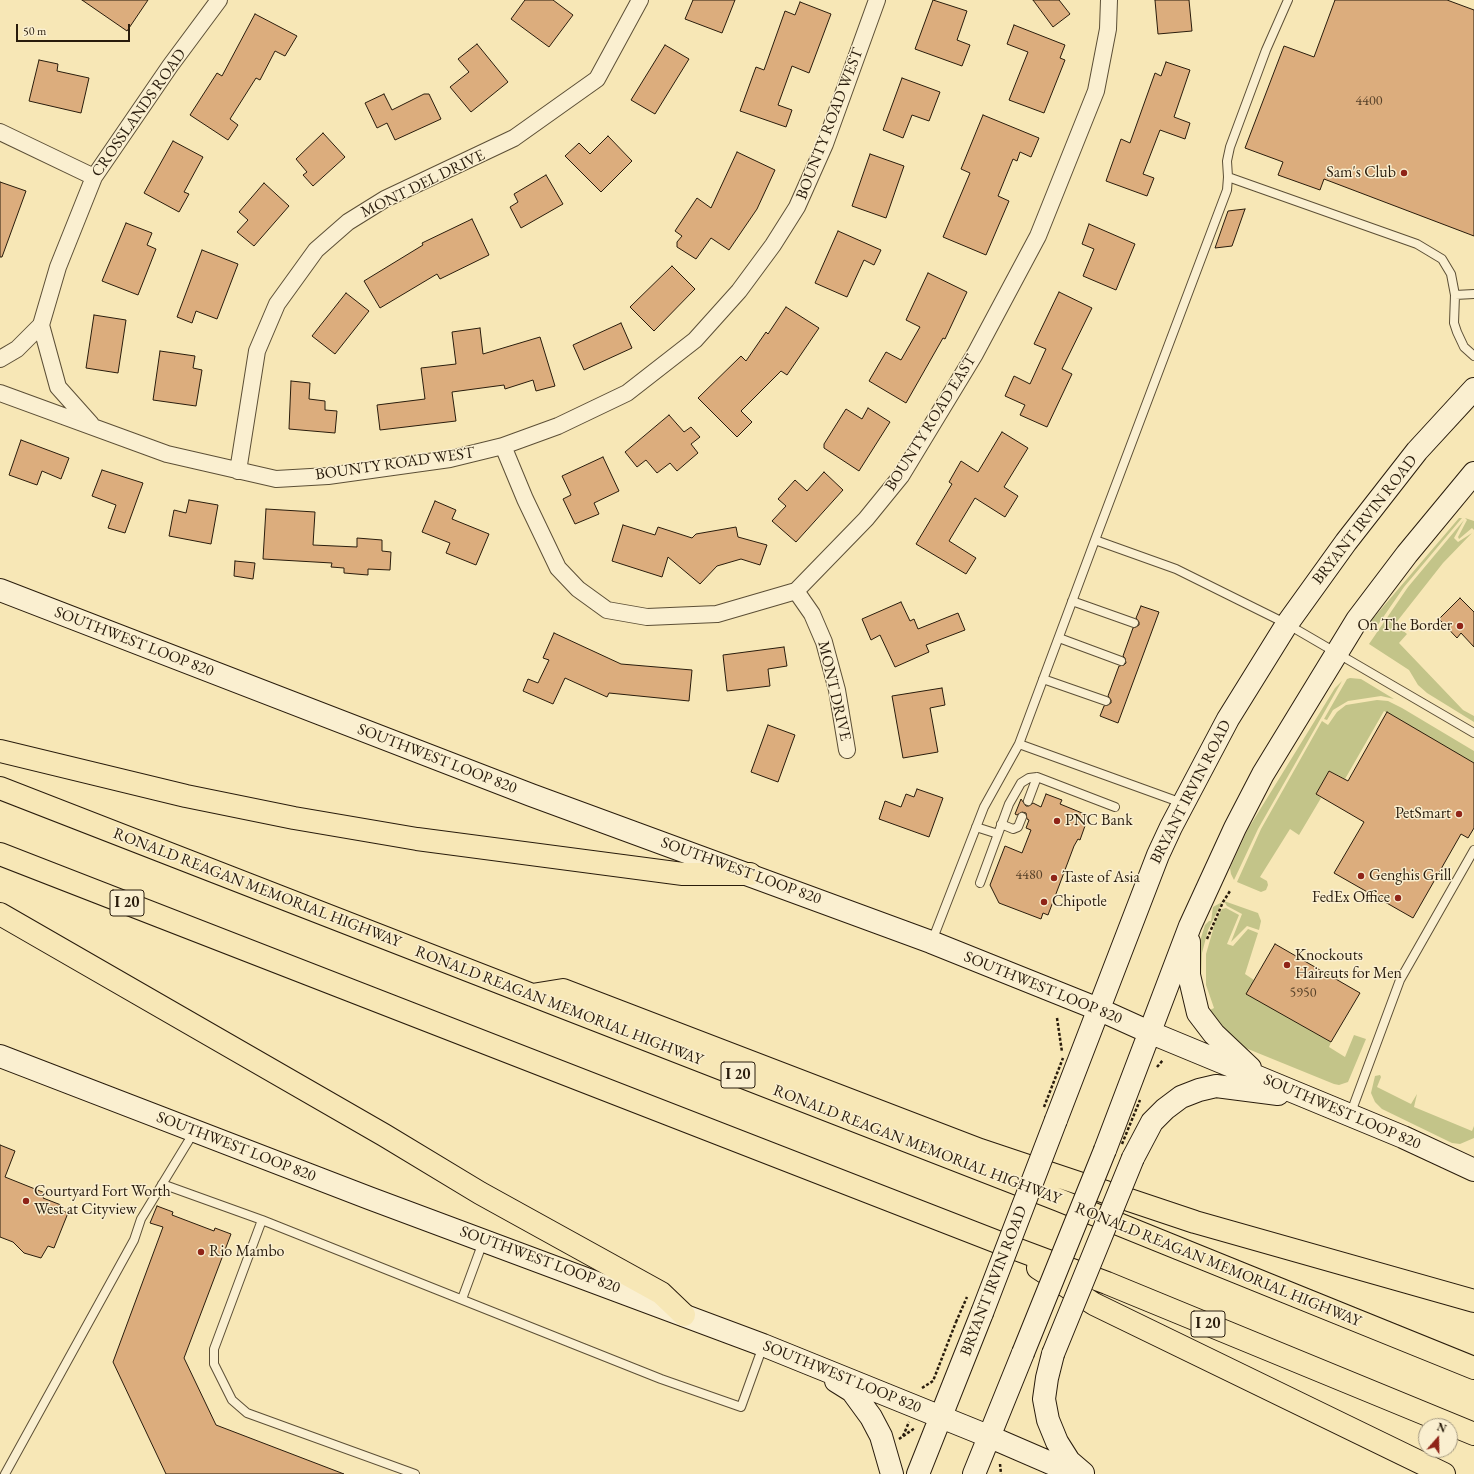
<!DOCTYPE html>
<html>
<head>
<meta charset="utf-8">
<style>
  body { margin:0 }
  #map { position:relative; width:1474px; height:1474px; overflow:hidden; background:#f7e7b6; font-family:"EB Garamond",serif }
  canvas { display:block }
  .north { position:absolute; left:1418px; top:1418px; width:40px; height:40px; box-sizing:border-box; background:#faefd0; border:1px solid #a69b82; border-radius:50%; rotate:20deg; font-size:11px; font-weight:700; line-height:16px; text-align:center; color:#291c0c }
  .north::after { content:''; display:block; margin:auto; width:14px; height:18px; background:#8f2418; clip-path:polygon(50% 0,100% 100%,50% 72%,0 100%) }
  .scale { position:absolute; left:16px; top:24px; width:114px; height:18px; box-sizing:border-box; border:2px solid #291c0c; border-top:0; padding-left:5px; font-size:12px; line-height:14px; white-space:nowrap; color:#291c0c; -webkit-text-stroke:3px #faefd0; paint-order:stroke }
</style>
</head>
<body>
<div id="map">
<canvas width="1474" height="1474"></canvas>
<div class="north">N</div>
<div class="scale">50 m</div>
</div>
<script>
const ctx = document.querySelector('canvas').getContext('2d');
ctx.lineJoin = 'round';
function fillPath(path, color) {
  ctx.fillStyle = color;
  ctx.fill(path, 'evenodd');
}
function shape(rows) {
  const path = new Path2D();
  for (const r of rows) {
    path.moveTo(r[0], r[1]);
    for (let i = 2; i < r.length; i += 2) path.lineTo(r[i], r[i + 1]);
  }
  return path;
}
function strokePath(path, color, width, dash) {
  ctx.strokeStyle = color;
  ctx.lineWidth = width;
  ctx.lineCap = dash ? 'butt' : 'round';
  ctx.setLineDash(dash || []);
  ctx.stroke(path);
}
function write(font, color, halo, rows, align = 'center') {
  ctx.font = font + ' "EB Garamond",serif';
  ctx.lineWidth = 3;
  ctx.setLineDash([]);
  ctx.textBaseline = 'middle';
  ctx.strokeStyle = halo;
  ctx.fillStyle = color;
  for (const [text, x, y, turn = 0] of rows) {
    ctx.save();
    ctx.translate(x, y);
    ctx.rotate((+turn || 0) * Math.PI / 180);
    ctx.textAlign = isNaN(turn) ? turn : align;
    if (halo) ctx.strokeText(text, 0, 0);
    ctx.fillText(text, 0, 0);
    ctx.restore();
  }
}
fillPath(shape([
  [1459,518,1462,518,1404,587,1373,632,1365,628],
  [1465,518,1474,521,1474,530,1472,528,1459,539,1458,537,1467,520],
  [1464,520,1454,538,1458,542,1472,533,1443,563,1395,624,1407,634,1399,643,1463,710,1474,716,1474,722,1427,693,1418,685,1409,670,1369,644,1408,587],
  [1350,678,1361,679,1394,699,1381,696,1348,701,1333,710,1327,720,1324,719,1347,679],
  [1342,681,1258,829,1234,880,1231,874,1230,868,1248,829,1335,688],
  [1377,700,1388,701,1402,708,1474,751,1474,763,1384,711,1345,779,1329,771,1316,794,1321,798,1299,835,1290,829,1260,877,1267,881,1268,885,1266,890,1261,892,1237,882,1261,829,1322,721,1328,725,1337,712,1346,705],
  [1224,901,1258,913,1261,921,1259,930,1247,926,1231,942,1242,914,1227,906],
  [1222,902,1208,930,1202,953,1201,979,1208,1005,1204,1007,1200,996,1199,944,1205,925,1209,921,1211,921,1213,907],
  [1226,908,1239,915,1227,944,1233,946,1248,929,1258,933,1245,974,1254,980,1247,994,1331,1042,1329,1047,1345,1057,1354,1035,1366,1039,1348,1082,1339,1085,1334,1084,1248,1049,1239,1045,1208,1015,1210,1010,1214,1008,1206,985,1206,954,1215,923,1222,909],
  [1380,1075,1381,1077,1377,1087,1411,1104,1417,1094,1414,1107,1472,1131,1474,1126,1474,1138,1460,1144,1452,1143,1382,1109,1375,1102,1371,1093,1375,1076]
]), '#c3c489');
const building = shape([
  [82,0,148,0,127,31,82,0],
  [525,0,553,0,573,15,549,47,511,19,525,0],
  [693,0,735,0,722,33,685,19,693,0],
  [933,0,967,11,957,40,970,45,962,66,915,49,933,0],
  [1033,0,1059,0,1070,14,1053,27,1033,0],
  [1155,0,1189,0,1192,31,1158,34,1155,0],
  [1335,0,1447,0,1474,10,1474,236,1324,179,1320,190,1278,175,1283,162,1245,148,1284,46,1314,57,1335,0],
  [800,2,831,14,809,73,792,66,778,105,792,110,786,127,740,111,756,67,764,70,785,11,795,15,800,2],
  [255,14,297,36,285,56,275,51,260,80,256,78,230,119,238,125,228,140,190,115,217,73,222,76,255,14],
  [1014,25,1065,45,1060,58,1065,60,1044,113,1009,100,1028,52,1007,44,1014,25],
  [477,44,508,82,471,112,450,87,469,72,458,59,477,44],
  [665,45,689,59,655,114,631,100,665,45],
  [39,60,58,64,57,71,89,78,81,113,29,101,39,60],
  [1166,62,1190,70,1174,117,1190,123,1185,139,1160,130,1143,174,1154,178,1147,196,1106,181,1121,139,1130,143,1155,73,1161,76,1166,62],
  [902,78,940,92,929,121,912,115,903,138,883,130,902,78],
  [384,94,392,110,424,94,429,94,441,119,395,140,387,123,377,128,365,103,384,94],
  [983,115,1039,138,1031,157,1020,152,1017,161,1013,159,998,196,1009,201,986,255,943,237,970,173,961,169,983,115],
  [323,133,345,157,313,186,303,175,307,172,296,159,323,133],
  [608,136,632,161,601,192,565,156,579,143,590,154,608,136],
  [173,141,203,157,184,192,189,194,179,212,144,193,173,141],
  [737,152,775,170,757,209,729,250,711,238,696,259,677,247,677,242,682,236,675,231,697,198,711,208,737,152],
  [870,154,904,166,886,218,852,206,870,154],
  [546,175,563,204,521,228,510,207,518,202,514,194,546,175],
  [0,182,26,191,2,257,0,257,0,182],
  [264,183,289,206,254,246,237,232,248,220,239,212,264,183],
  [1245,209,1232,246,1215,248,1228,211,1245,209],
  [472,219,489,255,440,279,437,274,380,308,364,281,423,245,422,243,472,219],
  [126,223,152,233,147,245,156,249,138,295,102,281,126,223],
  [1089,224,1135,244,1116,290,1083,276,1094,249,1082,244,1089,224],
  [838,231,881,250,874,265,864,260,847,297,815,283,838,231],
  [202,250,238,264,217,319,196,311,192,323,177,317,202,250],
  [672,266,695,289,654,331,630,307,672,266],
  [928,273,967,292,945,339,943,338,906,403,869,381,886,352,901,360,920,327,906,320,928,273],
  [1059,292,1092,308,1062,369,1072,374,1047,427,1020,415,1025,405,1005,396,1014,376,1030,384,1046,349,1034,344,1059,292],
  [346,293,369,311,335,354,312,336,346,293],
  [786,307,819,328,787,375,781,371,741,411,752,422,737,437,698,398,741,356,746,361,766,332,768,334,786,307],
  [94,315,126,320,118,373,86,368,94,315],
  [621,323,632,348,584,370,573,345,621,323],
  [480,328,483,354,540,337,555,386,536,391,533,380,505,389,504,385,452,392,456,421,380,430,377,405,425,399,421,368,456,364,452,332,480,328],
  [160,351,195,356,193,368,202,370,196,406,153,400,160,351],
  [291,381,310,383,309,399,325,401,325,410,337,411,335,433,289,429,291,381],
  [868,408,890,422,859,471,824,448,824,444,846,409,862,419,868,408],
  [669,415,684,432,691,427,700,437,691,444,698,453,677,471,670,463,657,473,646,460,637,467,625,452,669,415],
  [1002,432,1028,448,1004,487,1018,496,1005,517,975,498,949,541,976,558,966,574,916,544,952,484,949,482,961,461,978,472,1002,432],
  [21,440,69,458,61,479,42,471,37,485,9,475,21,440],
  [603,457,619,491,594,503,599,514,575,524,563,499,571,495,562,476,603,457],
  [102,470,143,483,125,533,108,528,116,505,92,496,102,470],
  [824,472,843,490,796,542,772,521,786,506,778,499,795,480,807,491,824,472],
  [189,500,218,505,211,544,169,536,174,510,186,513,189,500],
  [435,501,456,510,452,519,489,534,476,565,446,553,450,543,422,532,435,501],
  [266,509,315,512,313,545,357,547,357,538,382,540,382,551,391,552,390,570,368,569,368,575,344,573,344,568,331,567,332,563,263,559,266,509],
  [623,525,655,535,658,527,692,538,696,534,736,527,738,537,767,545,760,565,741,559,717,566,700,584,668,557,662,577,612,561,623,525],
  [235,561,255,563,253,579,234,576,235,561],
  [1460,598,1474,612,1474,647,1461,633,1457,638,1439,619,1460,598],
  [901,602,910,621,914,619,918,629,958,613,965,630,926,645,929,652,895,667,880,635,871,640,862,619,901,602],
  [1141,606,1159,612,1118,723,1100,716,1104,706,1111,703,1111,700,1108,696,1119,666,1124,665,1126,663,1125,658,1123,656,1133,628,1139,625,1139,622,1136,618,1141,606],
  [554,633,621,664,692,670,689,701,609,693,607,697,565,678,553,704,523,691,528,679,538,683,549,660,543,658,554,633],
  [784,647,787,666,768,669,770,686,727,691,723,655,784,647],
  [942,688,945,705,930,708,938,752,903,758,892,696,942,688],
  [1387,712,1474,763,1474,828,1468,838,1461,834,1413,918,1334,873,1364,822,1316,794,1329,771,1348,781,1387,712],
  [768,725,795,735,778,782,751,772,768,725],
  [917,789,943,798,929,837,879,819,885,801,901,807,906,794,914,797,917,789],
  [1046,794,1062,800,1060,804,1087,815,1084,822,1086,823,1080,840,1078,839,1074,846,1048,915,1043,913,1041,919,999,903,990,885,1005,846,1022,853,1031,830,1026,828,1029,820,1027,819,1026,813,1022,812,1017,815,1015,814,1021,799,1026,806,1029,806,1033,803,1041,807,1046,794],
  [1275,944,1360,993,1331,1042,1246,994,1275,944],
  [0,1145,15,1151,5,1177,45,1193,43,1198,61,1205,60,1210,68,1213,54,1248,48,1246,41,1258,24,1253,13,1242,0,1237,0,1145],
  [157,1206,173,1212,172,1215,214,1231,215,1228,231,1234,184,1358,216,1425,344,1474,166,1474,113,1362,163,1227,150,1223,157,1206]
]);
fillPath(building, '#dcad7d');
strokePath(building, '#291c0c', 1);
const service = shape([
  [1288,0,1266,50,1230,147,1227,161,1228,177,1417,244,1442,259,1451,274,1455,295,1454,323,1457,332,1464,347,1474,356],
  [1228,177,1227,190,1095,540,1176,569,1287,624,1474,733],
  [1455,295,1474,294],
  [1072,601,1134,623],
  [1059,638,1121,661],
  [1043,679,1106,701],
  [1019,744,1182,803],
  [1028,801,1037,777],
  [1001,824,1013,829,1018,827,1022,817],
  [976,827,998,834],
  [980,883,1009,804,1021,783,1029,778,1037,777,1115,807],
  [932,941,984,807,1019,744,1095,540],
  [1350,1115,1400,980,1474,850],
  [162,1184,262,1220,661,1379,741,1407,763,1346],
  [262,1220,214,1349,214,1364,232,1400,247,1413,415,1474],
  [462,1299,483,1242],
  [5,1474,134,1240,141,1219,194,1132]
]);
const minor = shape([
  [0,132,94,177],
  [41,325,58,387,91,424],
  [0,359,17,349,41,325,58,267,94,177,170,66,219,0],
  [0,393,167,454,276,479,328,476,450,459,503,446,558,426,627,393,695,340,739,291,773,245,797,207,825,144,877,0],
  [503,446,525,499,558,568,578,589,607,610,647,617,717,614,796,591,866,519,901,476,975,354,1038,236,1096,91,1108,29,1109,0],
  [238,471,257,351,277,304,316,250,348,222,385,199,514,138,597,79,640,0],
  [796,591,812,614,824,642,837,690,847,750]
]);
const secondary = shape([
  [0,590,531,795,931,942,1098,1009,1149,1032,1403,1137,1474,1170],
  [1189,942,1189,975,1198,1013,1214,1034,1250,1068],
  [0,1056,369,1198,763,1345,988,1436,1076,1474],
  [1056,1120,1158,855,1171,827,1228,719,1287,624,1346,542,1417,451,1474,389],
  [1105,1150,1190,926,1235,828,1263,774,1357,620,1407,554,1474,473],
  [1133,1158,1152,1122,1165,1109,1181,1097,1199,1090,1216,1086,1278,1094],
  [1053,1354,1047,1378,1044,1399,1048,1420,1057,1442,1069,1461,1083,1473],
  [836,1381,852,1391,871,1417,881,1436,892,1474],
  [918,1474,982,1313],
  [974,1474,1023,1353]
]);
const motorway = shape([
  [0,751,186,796,294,818,417,839,683,874,750,874],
  [0,788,1059,1200,1474,1368],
  [0,854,1000,1243,1107,1283,1474,1434],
  [0,914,384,1135,480,1193,661,1293,684,1315],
  [532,995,563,990,980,1150,1195,1222,1474,1301],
  [1038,1268,1094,1304,1444,1474]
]);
strokePath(service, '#5c4f36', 10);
strokePath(minor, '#5c4f36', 18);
strokePath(secondary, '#291c0c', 24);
strokePath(motorway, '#291c0c', 24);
strokePath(shape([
  [1207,939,1223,902,1230,891],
  [1057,1018,1062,1052],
  [1157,1067,1163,1060],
  [922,1388,933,1381,956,1322],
  [903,1436,909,1422],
  [899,1439,915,1428],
  [1000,1464,1001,1474]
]), '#291c0c', 2.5, [3, 2]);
strokePath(service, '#faefd0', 8);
strokePath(minor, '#faefd0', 16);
strokePath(secondary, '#faefd0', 22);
strokePath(motorway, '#f7e7b6', 22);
const secondaryBridge = shape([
  [982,1313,1056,1120],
  [1023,1353,1105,1150],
  [1053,1354,1133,1158]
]);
strokePath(secondaryBridge, '#291c0c', 24, []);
strokePath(shape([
  [1044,1107,1063,1058],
  [1122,1144,1140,1100],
  [956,1322,967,1297]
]), '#291c0c', 2.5, [3, 2]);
strokePath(secondaryBridge, '#faefd0', 22);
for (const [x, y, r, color] of [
  [1404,173,4,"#8f2418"],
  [1460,626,4,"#8f2418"],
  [1459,814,4,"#8f2418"],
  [1057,821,4,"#8f2418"],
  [1361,876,4,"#8f2418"],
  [1054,878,4,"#8f2418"],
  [1398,898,4,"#8f2418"],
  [1044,902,4,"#8f2418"],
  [1287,965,4,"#8f2418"],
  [26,1201,4,"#8f2418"],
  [201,1252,4,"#8f2418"]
]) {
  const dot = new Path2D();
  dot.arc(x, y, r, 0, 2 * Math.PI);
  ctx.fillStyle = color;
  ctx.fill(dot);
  strokePath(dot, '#faefd0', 1.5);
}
write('14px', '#564028', null, [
  ["4400",1369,101],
  ["4480",1029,875],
  ["5950",1303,993]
]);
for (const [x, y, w] of [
  [127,903,34],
  [738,1075,34],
  [1208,1324,34]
]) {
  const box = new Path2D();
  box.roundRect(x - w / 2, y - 13, w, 26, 3);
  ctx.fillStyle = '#faefd0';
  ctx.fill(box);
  strokePath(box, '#291c0c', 1);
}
write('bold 15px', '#291c0c', null, [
  ["I 20",127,903],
  ["I 20",738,1075],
  ["I 20",1208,1324]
]);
write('16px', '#291c0c', '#faefd0', [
  ["CROSSLANDS ROAD",139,113,-55],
  ["BOUNTY ROAD WEST",830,124,-69],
  ["MONT DEL DRIVE",423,184,-26],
  ["BOUNTY ROAD EAST",931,423,-58],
  ["BOUNTY ROAD WEST",395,464,-8],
  ["BRYANT IRVIN ROAD",1365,520,-52],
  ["SOUTHWEST LOOP 820",134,642,21],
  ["MONT DRIVE",834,691,77],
  ["SOUTHWEST LOOP 820",437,759,21],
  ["BRYANT IRVIN ROAD",1191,792,-63],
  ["SOUTHWEST LOOP 820",741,871,20],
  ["RONALD REAGAN MEMORIAL HIGHWAY",257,888,21],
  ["SOUTHWEST LOOP 820",1043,988,22],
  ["RONALD REAGAN MEMORIAL HIGHWAY",559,1006,21],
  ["SOUTHWEST LOOP 820",1342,1112,23],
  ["RONALD REAGAN MEMORIAL HIGHWAY",917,1145,21],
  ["SOUTHWEST LOOP 820",236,1147,21],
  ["SOUTHWEST LOOP 820",540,1260,20],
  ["RONALD REAGAN MEMORIAL HIGHWAY",1218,1265,22],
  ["BRYANT IRVIN ROAD",994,1281,-69],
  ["SOUTHWEST LOOP 820",842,1377,22]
]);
write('16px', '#291c0c', '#faefd0', [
  ["Sam's Club",1396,173,"right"],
  ["On The Border",1452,626,"right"],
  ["PetSmart",1451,814,"right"],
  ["PNC Bank",1065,821],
  ["Genghis Grill",1369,876],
  ["Taste of Asia",1062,878],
  ["FedEx Office",1390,898,"right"],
  ["Chipotle",1052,902],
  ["Knockouts",1295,956],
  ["Haircuts for Men",1295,974],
  ["Courtyard Fort Worth",34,1192],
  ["West at Cityview",34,1210],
  ["Rio Mambo",209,1252]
], 'left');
</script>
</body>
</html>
